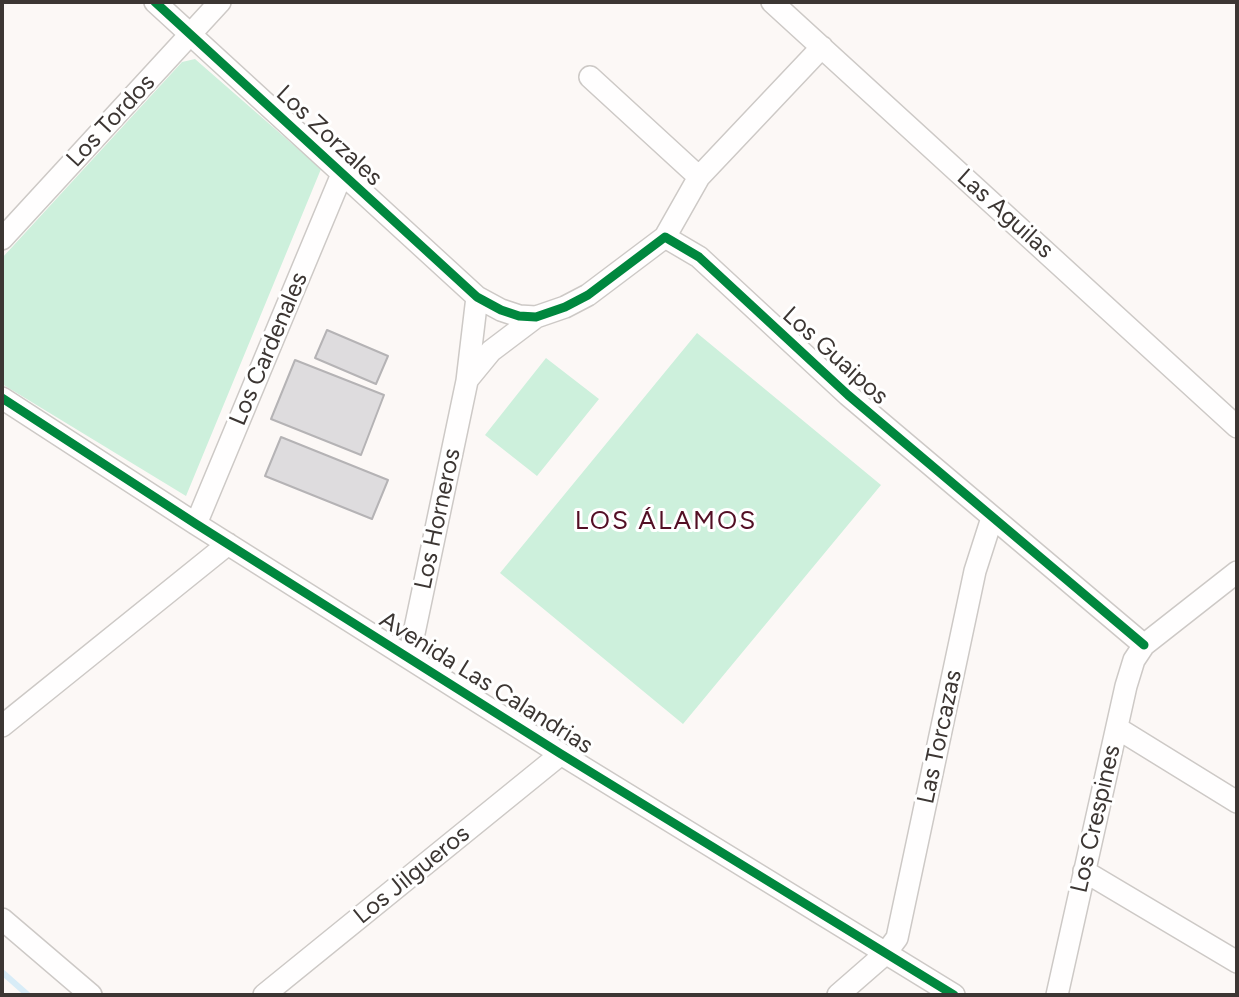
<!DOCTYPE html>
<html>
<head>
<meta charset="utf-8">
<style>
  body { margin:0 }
  #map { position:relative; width:1239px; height:997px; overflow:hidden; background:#fcf8f6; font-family:Figtree,sans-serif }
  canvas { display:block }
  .frame { position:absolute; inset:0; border:4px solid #3c3633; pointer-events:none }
</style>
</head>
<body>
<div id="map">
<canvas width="1239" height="997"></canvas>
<div class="frame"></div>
</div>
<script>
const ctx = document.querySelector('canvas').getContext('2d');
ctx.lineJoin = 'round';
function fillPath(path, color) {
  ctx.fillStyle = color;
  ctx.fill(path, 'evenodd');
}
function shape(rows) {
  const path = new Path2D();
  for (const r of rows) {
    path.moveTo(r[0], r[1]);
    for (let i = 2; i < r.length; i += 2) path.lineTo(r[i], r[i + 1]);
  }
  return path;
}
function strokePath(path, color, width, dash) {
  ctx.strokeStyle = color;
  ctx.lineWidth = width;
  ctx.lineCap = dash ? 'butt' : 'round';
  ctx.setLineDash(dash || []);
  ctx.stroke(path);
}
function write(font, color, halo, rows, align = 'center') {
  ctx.font = font + ' Figtree,sans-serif';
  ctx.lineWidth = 6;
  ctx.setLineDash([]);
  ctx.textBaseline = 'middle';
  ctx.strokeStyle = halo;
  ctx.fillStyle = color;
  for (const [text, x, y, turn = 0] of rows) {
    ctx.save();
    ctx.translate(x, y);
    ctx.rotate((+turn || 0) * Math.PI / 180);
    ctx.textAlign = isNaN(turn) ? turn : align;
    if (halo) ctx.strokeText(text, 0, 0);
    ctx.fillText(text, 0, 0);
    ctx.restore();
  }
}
fillPath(shape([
  [195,59,321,169,186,496,2,384,2,258,182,62],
  [697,333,881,485,683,724,500,573],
  [546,358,599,399,537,476,485,435]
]), '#cdf0dc');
strokePath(shape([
  [2,972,28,995]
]), '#d8ecf7', 6);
const building = shape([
  [327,330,388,356,376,384,315,358,327,330],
  [295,360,384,395,361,455,271,419,295,360],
  [281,437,388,480,372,519,265,476,281,437]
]);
fillPath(building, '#dedcde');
strokePath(building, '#b5b3b5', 2);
const minor = shape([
  [155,2,477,297,501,310,519,316,536,317,565,307,588,295,665,237,699,257,848,395,1144,645],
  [772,2,1237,427],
  [590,77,699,177],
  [665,237,699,177,822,47],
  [2,239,220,2],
  [468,379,491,351,536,317],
  [2,398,196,524,561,754,954,995],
  [196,524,342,174],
  [409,657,467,381,477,297],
  [2,726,228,544],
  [1117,728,1237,802],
  [1084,871,1237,962],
  [2,919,91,995],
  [264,995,561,754],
  [838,995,885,954,897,938,975,571,992,518],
  [1057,995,1126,686,1134,660,1144,645,1237,572]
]);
strokePath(minor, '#cdc9c6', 24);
strokePath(minor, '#fffefe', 21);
strokePath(shape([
  [155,2,477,297,501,310,519,316,536,317,565,307,588,295,665,237,699,257,848,395,1144,645],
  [2,398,196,524,561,754,954,995]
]), '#00873e', 9);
write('24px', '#3c3633', '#fff', [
  ["Los Tordos",111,121,-47],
  ["Los Zorzales",329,136,43],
  ["Las Aguilas",1005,214,42],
  ["Los Cardenales",269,349,-67],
  ["Los Guaipos",835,356,42],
  ["Los Horneros",438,519,-78],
  ["Avenida Las Calandrias",486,683,32],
  ["Las Torcazas",940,737,-78],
  ["Los Crespines",1096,819,-77],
  ["Los Jilgueros",412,875,-39]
]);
ctx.letterSpacing = '2px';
write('26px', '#530f25', '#fff', [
  ["LOS ÁLAMOS",666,521]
]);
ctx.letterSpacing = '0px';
</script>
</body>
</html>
